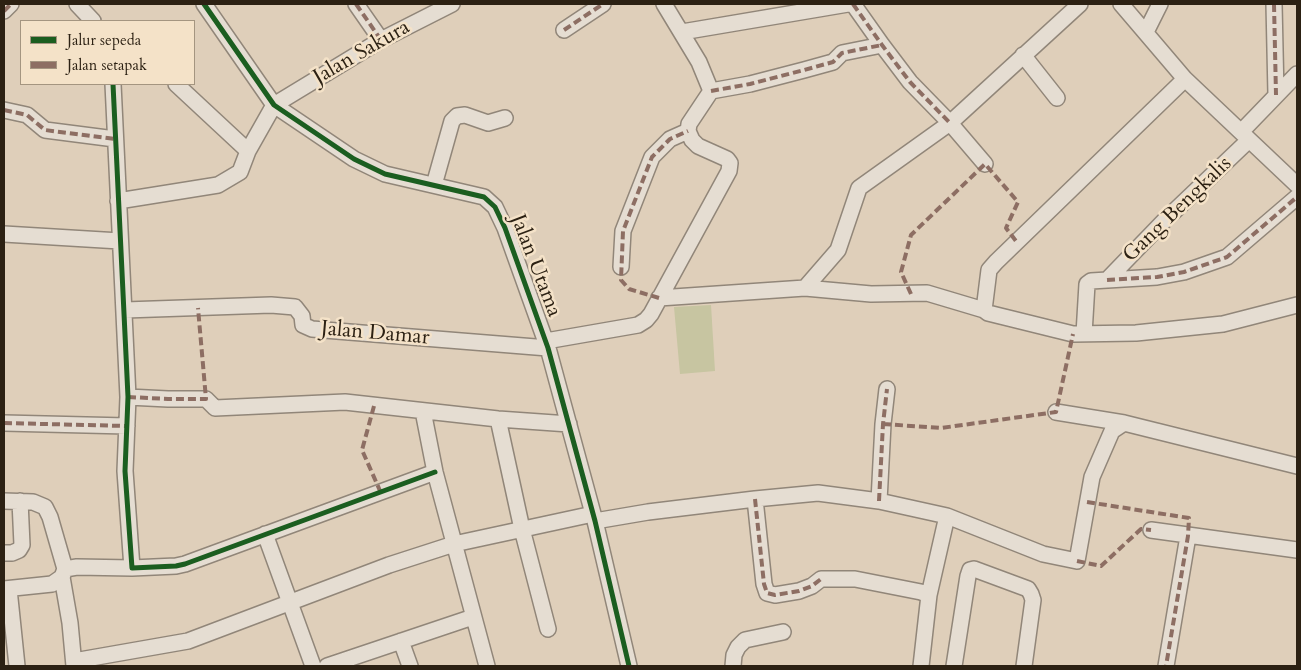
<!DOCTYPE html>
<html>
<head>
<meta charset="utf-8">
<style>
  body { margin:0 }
  #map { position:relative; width:1301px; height:670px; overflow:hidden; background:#dfcfba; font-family:Cardo,serif }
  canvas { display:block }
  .frame { position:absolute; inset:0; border:5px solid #2c2113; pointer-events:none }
  .legend { position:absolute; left:20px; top:20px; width:175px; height:65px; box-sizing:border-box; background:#f4e2c8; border:1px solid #a49580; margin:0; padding:6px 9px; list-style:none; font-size:15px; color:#2c2113 }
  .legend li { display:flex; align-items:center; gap:10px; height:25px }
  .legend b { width:25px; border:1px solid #a49580 }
</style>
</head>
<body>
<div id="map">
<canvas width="1301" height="670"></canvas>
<div class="frame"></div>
<ul class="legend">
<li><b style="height:6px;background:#1b5e20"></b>Jalur sepeda</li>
<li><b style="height:6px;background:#8d6e63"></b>Jalan setapak</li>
</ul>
</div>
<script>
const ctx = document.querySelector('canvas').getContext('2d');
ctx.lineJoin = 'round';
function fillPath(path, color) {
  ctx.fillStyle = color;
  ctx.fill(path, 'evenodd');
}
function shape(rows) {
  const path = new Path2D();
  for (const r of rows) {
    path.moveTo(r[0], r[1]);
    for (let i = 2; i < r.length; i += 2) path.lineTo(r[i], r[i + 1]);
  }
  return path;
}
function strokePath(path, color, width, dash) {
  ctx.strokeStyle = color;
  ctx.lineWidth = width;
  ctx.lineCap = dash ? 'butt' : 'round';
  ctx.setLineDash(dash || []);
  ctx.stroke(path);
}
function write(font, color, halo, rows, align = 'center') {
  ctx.font = font + ' Cardo,serif';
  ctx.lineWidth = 5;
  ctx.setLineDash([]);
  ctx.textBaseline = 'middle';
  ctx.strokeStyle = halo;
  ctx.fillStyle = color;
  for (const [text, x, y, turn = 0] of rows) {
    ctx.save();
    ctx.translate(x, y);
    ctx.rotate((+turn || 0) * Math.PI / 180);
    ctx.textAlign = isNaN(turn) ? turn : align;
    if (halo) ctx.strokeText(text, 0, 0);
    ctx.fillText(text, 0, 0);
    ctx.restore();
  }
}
fillPath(shape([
  [711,305,715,371,680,374,674,307]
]), '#c7c5a1');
const minor = shape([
  [77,4,93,21],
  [204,4,274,105,354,159,385,174,484,197,495,207,505,228,548,348,595,521,629,666],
  [356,4,381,40],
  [664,4,699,62,711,91],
  [853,4,882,45,910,82,950,123,985,164],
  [1121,4,1185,79,1297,185],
  [1274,4,1276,95],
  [4,11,11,4],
  [564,30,603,4],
  [682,32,848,4],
  [1146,32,1160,4],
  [1023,55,1057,98],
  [113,84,128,397,125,471,132,568,176,566,185,564,435,472],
  [176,84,248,151],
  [4,110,27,115,45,130,115,139],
  [1241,132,1297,74],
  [434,185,452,121,457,116,465,115,488,123,505,118],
  [118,201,218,185,240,172,248,151,274,105,381,40,452,4],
  [4,234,120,241],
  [621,267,623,231,652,157,670,139,688,131],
  [1107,280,1164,221,1249,140],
  [805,288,838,250,859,188,950,123,1080,4],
  [659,298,805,288,871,294,927,293,984,310,988,313,1073,334,1136,333,1223,324,1297,305],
  [125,310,271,305,295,307,302,316,303,325,312,329,548,348],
  [984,310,989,270,996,262,1185,79],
  [1084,334,1087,284,1091,281,1157,277,1184,272,1227,257,1297,197],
  [546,341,638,325,646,320,651,314,729,171,730,163,727,159,698,146,692,140,688,131,689,124,711,91,750,84,804,70,833,62,842,53,882,45],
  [128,397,168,399,206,399,215,408,345,402,498,419,569,424],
  [423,411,435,472,487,666],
  [498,419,522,529,548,629],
  [4,423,127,426],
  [1124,423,1297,466],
  [755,499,764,584,767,593,775,595,799,591,812,586,821,579,855,579,921,592,929,595],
  [4,501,33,502,45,507,50,517,65,569],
  [879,501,883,424,887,389],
  [595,521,648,512,755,499,818,493,879,501,947,516,1043,554,1077,561,1092,477,1112,431,1124,423,1056,412],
  [1151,530,1297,550],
  [265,534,313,666],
  [4,553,12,553,19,550,22,545,20,501],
  [4,589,52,584,62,577],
  [9,589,17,666],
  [401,641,410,666],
  [74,661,188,641,389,565,454,544,593,514],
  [74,666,70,623,62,577,65,569,77,567,132,568],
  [327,666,473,617],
  [733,666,734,655,738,647,745,640,783,632],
  [921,666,929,595,947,516],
  [954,666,968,576,970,570,974,569,1028,589,1031,594,1033,600,1024,666],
  [1166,666,1188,536]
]);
strokePath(minor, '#918679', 18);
strokePath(minor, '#e5ddd2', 15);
strokePath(shape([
  [356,4,381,40],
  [853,4,882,45,910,82,950,123],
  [1274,4,1276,95],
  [4,11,11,4],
  [564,30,603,4],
  [711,91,750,84,804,70,833,62,842,53,882,45],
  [4,110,27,115,45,130,115,139],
  [1107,280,1157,277,1184,272,1227,257,1297,197],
  [911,294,901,272,911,235,985,164,1018,202,1006,228,1016,241],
  [659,298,629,289,621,280,623,231,652,157,670,139,688,131],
  [128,397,168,399,206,399,198,308],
  [374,406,362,450,381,493],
  [4,423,127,426],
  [883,424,941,428,1056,412,1073,334],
  [755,499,764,584,767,593,775,595,799,591,812,586,821,579],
  [879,501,883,424,887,389],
  [1087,502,1189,518,1188,536,1166,666],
  [1077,561,1101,566,1141,529,1151,530]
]), '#8d6e63', 4, [8, 4]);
strokePath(shape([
  [204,4,274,105,354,159,385,174,484,197,495,207,505,228,548,348,595,521,629,666],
  [113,84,128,397,125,471,132,568,176,566,185,564,435,472]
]), '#1b5e20', 5);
write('21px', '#2c2113', '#f4e2c8', [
  ["Jalan Sakura",362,53,-30],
  ["Gang Bengkalis",1178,210,-44],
  ["Jalan Utama",535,266,69],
  ["Jalan Damar",375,334,5]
]);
</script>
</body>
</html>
